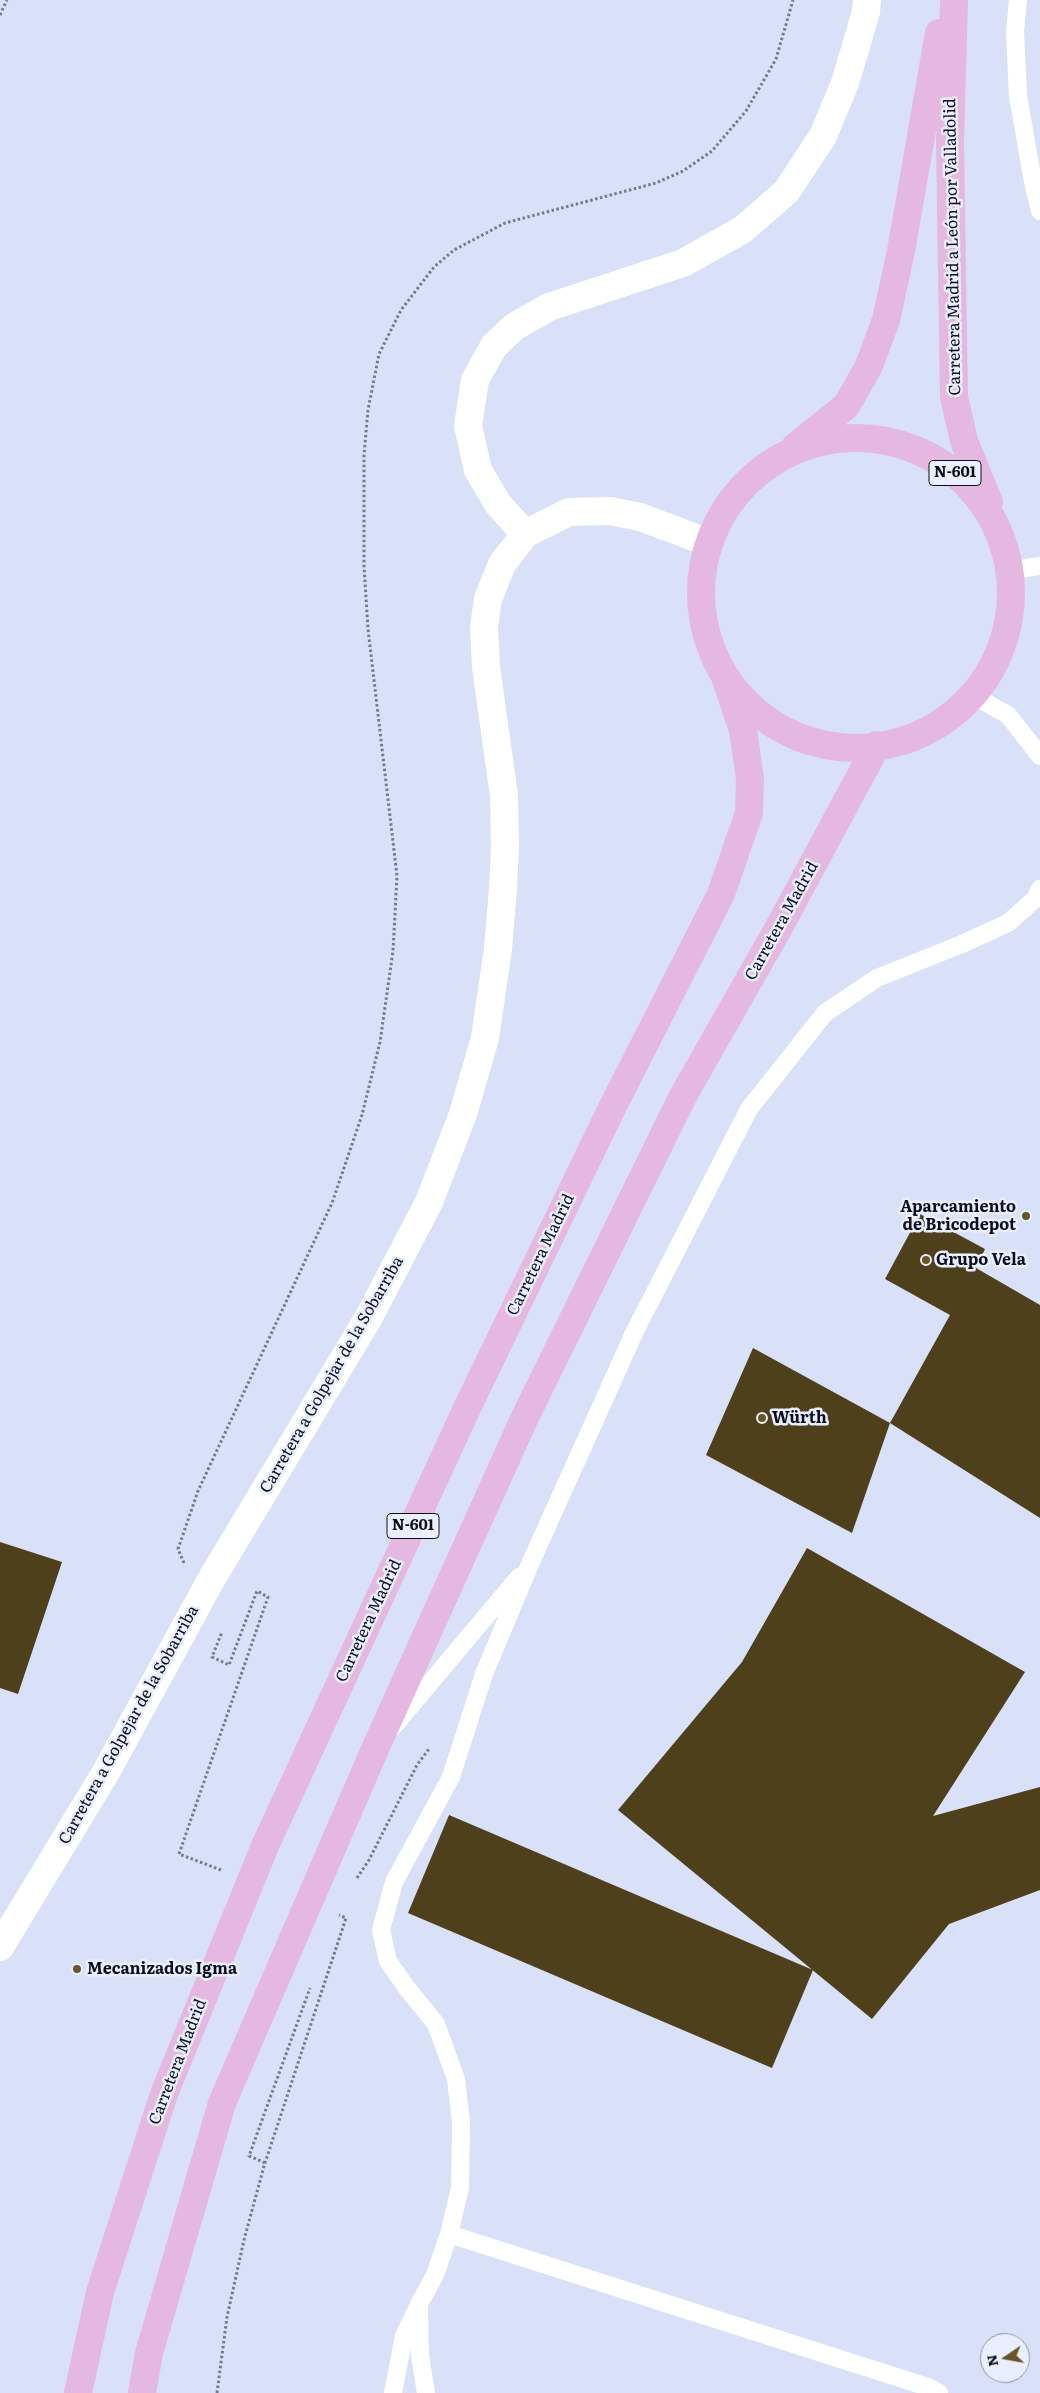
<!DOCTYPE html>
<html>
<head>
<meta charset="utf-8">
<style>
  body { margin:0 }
  #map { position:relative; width:1040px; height:2393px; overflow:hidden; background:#d9e1f9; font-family:Literata,serif }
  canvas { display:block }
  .north { position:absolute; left:980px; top:2333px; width:50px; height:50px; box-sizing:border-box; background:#e9efff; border:1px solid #9095a4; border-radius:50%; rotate:258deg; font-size:14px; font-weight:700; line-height:20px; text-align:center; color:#0b0f1c }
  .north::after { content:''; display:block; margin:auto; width:18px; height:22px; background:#685624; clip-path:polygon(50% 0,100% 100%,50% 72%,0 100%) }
</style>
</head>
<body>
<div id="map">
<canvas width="1040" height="2393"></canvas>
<div class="north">N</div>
</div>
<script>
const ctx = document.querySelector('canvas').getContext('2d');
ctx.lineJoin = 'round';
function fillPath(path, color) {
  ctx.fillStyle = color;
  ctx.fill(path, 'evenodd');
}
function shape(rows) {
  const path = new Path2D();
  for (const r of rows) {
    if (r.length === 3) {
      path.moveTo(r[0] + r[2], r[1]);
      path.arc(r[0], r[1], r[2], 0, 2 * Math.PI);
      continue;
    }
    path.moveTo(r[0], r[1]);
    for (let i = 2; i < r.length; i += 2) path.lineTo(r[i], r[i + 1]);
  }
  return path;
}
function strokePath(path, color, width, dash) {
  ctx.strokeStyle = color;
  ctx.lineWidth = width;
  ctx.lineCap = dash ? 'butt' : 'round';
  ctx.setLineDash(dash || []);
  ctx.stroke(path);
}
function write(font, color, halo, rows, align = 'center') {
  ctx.font = font + ' Literata,serif';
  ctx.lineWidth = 5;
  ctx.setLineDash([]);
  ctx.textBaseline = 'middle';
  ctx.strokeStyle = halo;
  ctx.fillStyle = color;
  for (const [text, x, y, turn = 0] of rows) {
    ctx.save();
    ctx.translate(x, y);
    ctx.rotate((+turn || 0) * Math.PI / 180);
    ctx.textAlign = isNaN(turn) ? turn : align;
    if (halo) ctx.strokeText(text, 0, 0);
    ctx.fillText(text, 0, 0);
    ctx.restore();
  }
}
fillPath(shape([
  [920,1214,985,1249,976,1268,1040,1305,1040,1518,890,1423,950,1315,885,1279],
  [753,1348,890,1423,852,1533,706,1455],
  [0,1542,62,1562,18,1694,0,1688],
  [807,1548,1025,1672,933,1816,1040,1787,1040,1890,949,1924,872,2019,618,1810,742,1662],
  [449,1815,813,1970,772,2068,408,1913]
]), '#4e401b');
strokePath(shape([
  [0,15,7,0],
  [184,1563,178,1549,198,1491,332,1203,362,1115,380,1042,393,951,397,876,368,629,364,566,364,455,368,410,379,354,401,310,434,267,454,250,505,223,656,183,683,171,712,151,746,111,776,59,793,0],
  [221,1870,179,1854,268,1597,257,1591,229,1665,212,1657,222,1632],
  [357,1878,369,1860,417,1765,429,1749],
  [265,2163,249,2156,310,1988],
  [217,2393,227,2317,244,2240,264,2166,346,1918,339,1915]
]), '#747a8c', 3, [2.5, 2.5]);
strokePath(shape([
  [1018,0,1015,32,1018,96,1033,182,1040,211],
  [1014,570,1040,566],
  [974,696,1008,715,1040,756],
  [393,1727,519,1577],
  [449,2234,928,2387,939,2393],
  [393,2393,404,2336,417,2309],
  [426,2393,420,2356,419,2304,435,2275,449,2234,460,2188,461,2123,456,2079,436,2024,406,1987,388,1961,381,1930,394,1882,451,1777,484,1674,530,1564,635,1331,749,1109,825,1013,877,978,962,944,1008,923,1036,898,1040,889]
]), '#fff', 18);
strokePath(shape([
  [525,534,498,504,478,470,468,426,475,380,494,346,514,327,549,307,683,263,742,230,786,192,823,136,845,83,866,12,867,0],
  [0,1947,106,1772,212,1578,369,1317,429,1202,463,1114,485,1038,498,949,503,889,505,847,504,796,486,667,484,627,488,599,502,564,525,534,569,512,610,511,640,517,707,542]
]), '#fff', 28);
strokePath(shape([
  [954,0,950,144,954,397,964,441,989,502],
  [856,593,155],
  [795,447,846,406,868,368,886,320,901,251,939,33],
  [78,2393,100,2292,164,2094,265,1846,468,1406,612,1108,721,894,749,813,750,779,743,730,724,674],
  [142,2393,149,2353,222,2103,375,1749,525,1417,683,1096,778,929,877,745]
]), '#e4b8e0', 28);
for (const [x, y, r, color] of [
  [1026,1216,5,"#685624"],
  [926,1260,5,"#685624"],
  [762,1418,5,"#685624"],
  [77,1969,5,"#685624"]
]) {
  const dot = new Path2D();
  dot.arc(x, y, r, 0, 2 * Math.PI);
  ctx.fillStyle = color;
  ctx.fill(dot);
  strokePath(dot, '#e9efff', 2);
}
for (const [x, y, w] of [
  [955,473,52],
  [413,1526,52]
]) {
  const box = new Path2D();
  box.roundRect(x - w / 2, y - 12.5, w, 25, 4);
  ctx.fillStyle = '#e9efff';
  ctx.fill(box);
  strokePath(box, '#0b0f1c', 1);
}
write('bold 15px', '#0b0f1c', null, [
  ["N-601",955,473],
  ["N-601",413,1526]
]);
write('16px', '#0b0f1c', '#e9efff', [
  ["Carretera Madrid a León por Valladolid",953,247,-91],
  ["Carretera Madrid",782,921,-61],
  ["Carretera Madrid",541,1255,-64],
  ["Carretera a Golpejar de la Sobarriba",332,1375,-60],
  ["Carretera Madrid",369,1621,-65],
  ["Carretera a Golpejar de la Sobarriba",129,1725,-61],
  ["Carretera Madrid",178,2062,-69]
]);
write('bold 16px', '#0b0f1c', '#e9efff', [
  ["Aparcamiento",1016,1207,"right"],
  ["de Bricodepot",1016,1225,"right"],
  ["Grupo Vela",936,1260],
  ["Würth",772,1418],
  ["Mecanizados Igma",87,1969]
], 'left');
</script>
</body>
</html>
